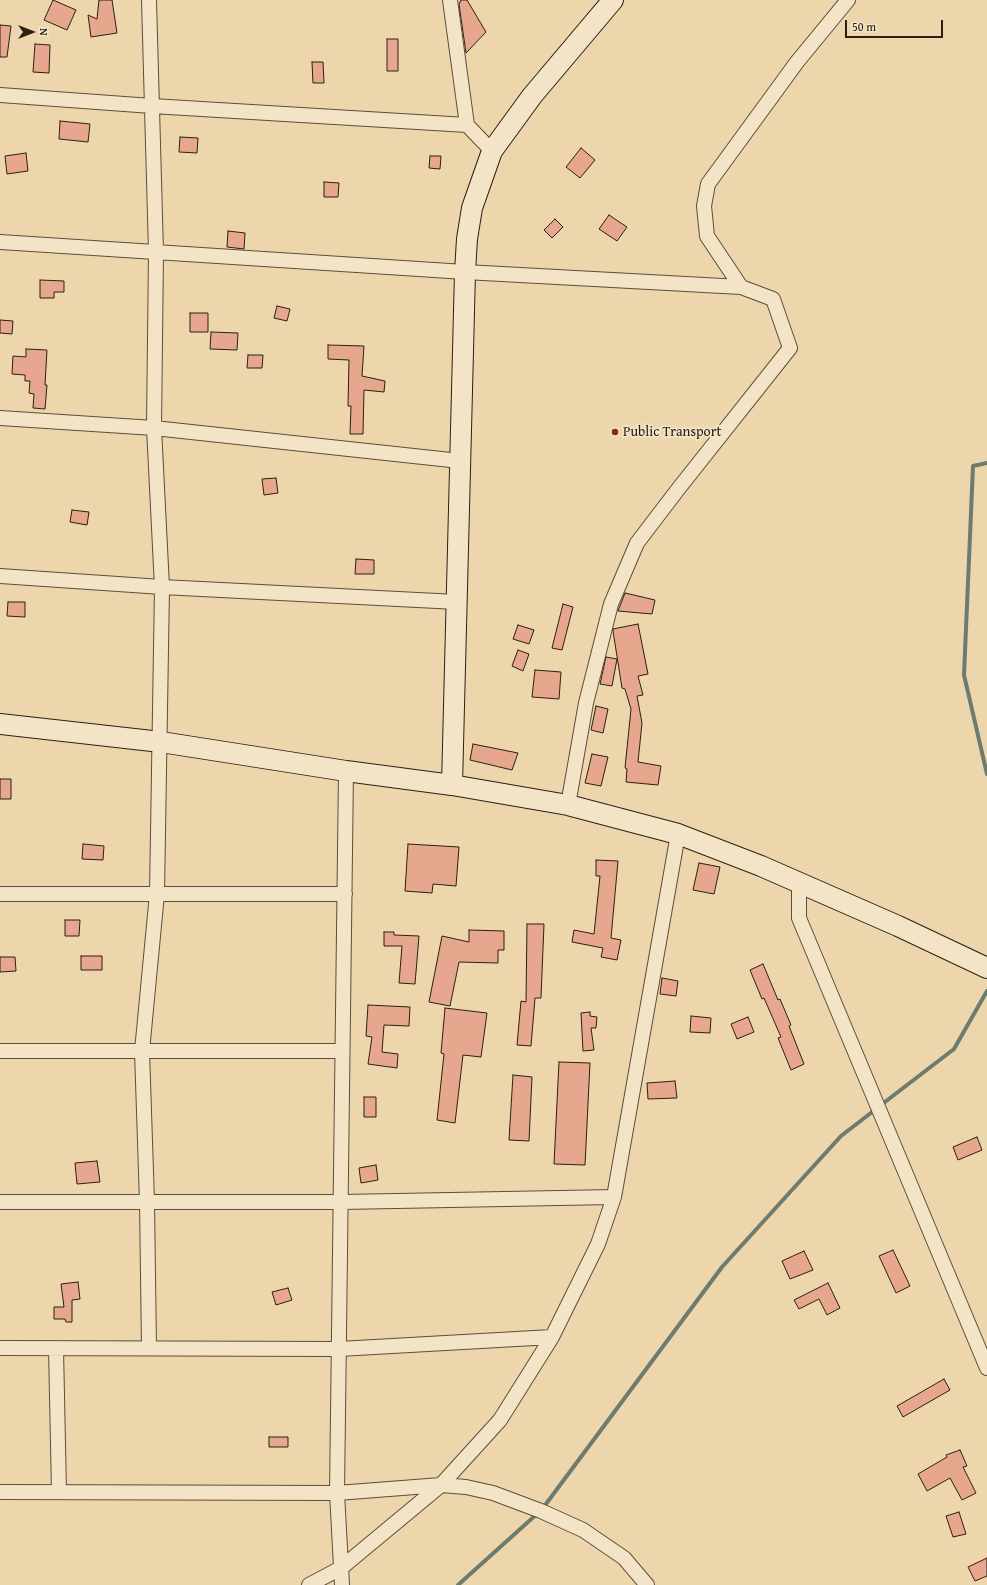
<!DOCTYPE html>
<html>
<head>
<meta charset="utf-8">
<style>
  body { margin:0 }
  #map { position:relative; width:987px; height:1585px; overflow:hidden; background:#edd6ab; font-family:"Gentium Book Plus",serif }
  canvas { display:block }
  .north { position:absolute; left:12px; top:12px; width:40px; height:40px; -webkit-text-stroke:3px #f3e4c8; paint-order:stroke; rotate:90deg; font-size:11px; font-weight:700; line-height:16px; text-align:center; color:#2a2014 }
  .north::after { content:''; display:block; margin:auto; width:14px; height:18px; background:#2a2014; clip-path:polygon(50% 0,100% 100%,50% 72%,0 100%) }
  .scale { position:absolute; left:845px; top:20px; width:98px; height:18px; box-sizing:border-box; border:2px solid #2a2014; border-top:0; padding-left:5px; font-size:12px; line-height:14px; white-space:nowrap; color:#2a2014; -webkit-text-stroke:3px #f3e4c8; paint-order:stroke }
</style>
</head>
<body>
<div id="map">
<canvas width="987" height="1585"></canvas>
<div class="north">N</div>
<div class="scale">50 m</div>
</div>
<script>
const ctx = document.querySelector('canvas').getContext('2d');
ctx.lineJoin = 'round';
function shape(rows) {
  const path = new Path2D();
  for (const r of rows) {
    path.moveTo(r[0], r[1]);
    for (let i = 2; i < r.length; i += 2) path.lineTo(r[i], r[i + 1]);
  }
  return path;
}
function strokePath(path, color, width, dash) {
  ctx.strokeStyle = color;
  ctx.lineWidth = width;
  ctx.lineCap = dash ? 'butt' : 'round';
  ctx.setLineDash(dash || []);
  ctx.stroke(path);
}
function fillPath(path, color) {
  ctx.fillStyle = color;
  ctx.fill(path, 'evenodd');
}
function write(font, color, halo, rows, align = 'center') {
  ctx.font = font + ' "Gentium Book Plus",serif';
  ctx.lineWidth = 3.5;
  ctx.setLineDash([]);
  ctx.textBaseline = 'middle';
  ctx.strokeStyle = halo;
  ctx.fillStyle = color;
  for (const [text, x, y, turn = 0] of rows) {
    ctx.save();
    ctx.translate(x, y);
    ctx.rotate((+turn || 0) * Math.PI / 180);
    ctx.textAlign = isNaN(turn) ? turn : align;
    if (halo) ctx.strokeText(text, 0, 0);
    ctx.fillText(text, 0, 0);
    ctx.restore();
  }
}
strokePath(shape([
  [987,463,973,466,964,675,987,774],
  [881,1105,954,1049,987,991],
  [543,1508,722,1267,841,1136,876,1109],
  [458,1585,538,1513]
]), '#6d7c6f', 4);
const building = shape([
  [53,0,76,10,67,30,44,20,53,0],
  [99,0,112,0,117,33,91,37,88,15,97,19,99,0],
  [461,0,467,0,486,32,466,53,459,4,461,0],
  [0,25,11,26,7,57,0,57,0,25],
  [387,39,398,39,398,71,387,71,387,39],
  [35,44,50,45,49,73,33,72,35,44],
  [312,62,323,62,324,83,313,83,312,62],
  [60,121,90,124,88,142,59,139,60,121],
  [180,137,198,138,197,153,179,152,180,137],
  [581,148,595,160,580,178,566,167,581,148],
  [26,153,28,171,7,174,5,156,26,153],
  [430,156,441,156,440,169,429,168,430,156],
  [324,182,339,183,338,197,324,197,324,182],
  [609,215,627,227,617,241,599,229,609,215],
  [555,219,563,227,552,238,544,230,555,219],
  [228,231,245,233,244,249,227,247,228,231],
  [40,280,64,281,64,292,54,292,54,298,40,298,40,280],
  [277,306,290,309,287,321,274,318,277,306],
  [190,313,208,313,208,332,190,332,190,313],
  [0,320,13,321,12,334,0,333,0,320],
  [211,332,238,333,237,350,210,349,211,332],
  [328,345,364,346,362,376,385,381,384,392,364,390,363,434,350,434,351,406,348,406,349,360,328,359,328,345],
  [26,349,47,350,45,385,47,385,45,409,33,408,34,394,29,393,30,381,25,381,25,375,12,374,13,356,26,357,26,349],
  [248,355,263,355,262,368,247,368,248,355],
  [276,478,278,493,264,495,262,479,276,478],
  [72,510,89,512,87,525,70,522,72,510],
  [356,559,374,560,374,574,355,574,356,559],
  [625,593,655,600,652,614,618,611,625,593],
  [8,602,25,602,25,617,7,616,8,602],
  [563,604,573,607,562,650,552,648,563,604],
  [638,624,648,674,638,676,643,695,637,696,642,723,638,762,661,766,658,785,626,782,627,769,625,768,631,709,625,689,622,688,613,631,613,629,638,624],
  [518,625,534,630,529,644,513,639,518,625],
  [518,650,529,654,523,671,512,666,518,650],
  [606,657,617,659,612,686,600,684,606,657],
  [535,670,561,672,559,699,532,697,535,670],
  [596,706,608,709,603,733,591,730,596,706],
  [473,744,518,753,512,770,470,760,473,744],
  [592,754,608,757,601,786,585,783,592,754],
  [0,779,11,779,11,799,0,799,0,779],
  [83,844,104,846,103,860,82,859,83,844],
  [408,844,459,847,456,886,433,884,432,893,405,891,408,844],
  [596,860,618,861,611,938,621,940,617,960,601,957,603,948,572,942,574,930,594,934,600,876,596,876,596,860],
  [699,863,720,867,714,894,693,890,699,863],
  [65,920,80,920,79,936,65,936,65,920],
  [527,924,544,924,541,998,535,998,531,1046,517,1045,521,1001,526,1002,527,924],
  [469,930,504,931,504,950,498,950,498,963,459,962,450,1006,429,1002,442,936,469,942,469,930],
  [384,932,394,932,394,935,419,936,415,984,399,983,402,946,384,946,384,932],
  [81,956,102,956,102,970,81,970,81,956],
  [0,957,15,957,16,971,0,972,0,957],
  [763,964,778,1000,780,999,791,1025,789,1026,804,1064,791,1070,778,1038,781,1037,764,998,762,999,750,970,763,964],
  [662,978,678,981,676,996,660,994,662,978],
  [368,1005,410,1007,409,1026,384,1025,382,1052,398,1054,397,1068,368,1064,372,1037,366,1036,368,1005],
  [445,1008,487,1013,481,1057,463,1055,455,1123,437,1120,444,1054,441,1053,445,1008],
  [590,1012,590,1016,597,1017,596,1028,591,1028,594,1050,583,1051,581,1013,590,1012],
  [691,1016,711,1018,710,1033,690,1032,691,1016],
  [748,1017,754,1032,737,1039,731,1024,748,1017],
  [559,1062,590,1063,585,1165,554,1164,559,1062],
  [513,1075,532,1077,529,1141,509,1140,513,1075],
  [675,1081,677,1098,648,1099,647,1083,675,1081],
  [364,1097,376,1097,376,1117,364,1117,364,1097],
  [977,1137,982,1150,958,1160,953,1147,977,1137],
  [97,1161,100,1182,77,1184,75,1163,97,1161],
  [376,1165,378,1180,361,1183,359,1168,376,1165],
  [893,1250,910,1286,896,1293,879,1256,893,1250],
  [804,1251,813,1270,790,1279,782,1261,804,1251],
  [78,1282,80,1299,72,1300,72,1322,66,1322,65,1319,54,1319,54,1307,64,1307,61,1284,78,1282],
  [828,1283,840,1308,827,1315,819,1299,799,1309,794,1300,828,1283],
  [288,1288,292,1300,276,1305,272,1292,288,1288],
  [944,1379,950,1390,903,1417,897,1406,944,1379],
  [269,1437,288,1437,288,1447,269,1447,269,1437],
  [960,1450,967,1466,963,1467,976,1493,962,1500,950,1478,927,1491,918,1474,947,1457,946,1455,960,1450],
  [959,1512,966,1534,953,1537,946,1516,959,1512],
  [987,1558,987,1576,975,1581,968,1567,987,1558]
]);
fillPath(building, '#e7a68e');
strokePath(building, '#2a2014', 1);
const street = shape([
  [149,0,156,252,154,428,162,587,157,894,142,1051,147,1202,149,1348],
  [450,0,467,125,492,151],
  [0,95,152,106,467,125],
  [0,242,465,272,741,287],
  [0,418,154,428,460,461],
  [0,576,162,587,457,602],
  [568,805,586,703,611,604,637,543,679,488,790,348,773,299,741,287,707,236,704,206,708,184,797,62,848,0],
  [799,883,799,918,987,1368],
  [0,894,345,894],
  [0,1051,342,1051],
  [0,1202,341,1202,614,1197],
  [0,1348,339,1349,552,1337],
  [56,1348,59,1492],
  [0,1492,337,1493,441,1485,466,1487,493,1493,541,1511,583,1530,624,1558,647,1585],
  [309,1585,341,1568,441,1485,500,1420,552,1337,598,1244,614,1197,678,834],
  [342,1585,337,1493,346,771]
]);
const secondary = shape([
  [0,724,161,742,346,771,452,785,568,805,678,834,761,866,898,926,987,968],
  [452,785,465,272,467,239,472,208,492,151,532,96,613,0]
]);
strokePath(street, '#5b4e3a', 16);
strokePath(secondary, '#2a2014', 22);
strokePath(street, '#f3e4c8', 14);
strokePath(secondary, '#f3e4c8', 20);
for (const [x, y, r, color] of [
  [615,432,4,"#8f2418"]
]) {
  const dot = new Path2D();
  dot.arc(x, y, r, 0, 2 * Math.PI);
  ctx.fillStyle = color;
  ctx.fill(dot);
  strokePath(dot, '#f3e4c8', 1.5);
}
write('14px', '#2a2014', '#f3e4c8', [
  ["Public Transport",623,432]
], 'left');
</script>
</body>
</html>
